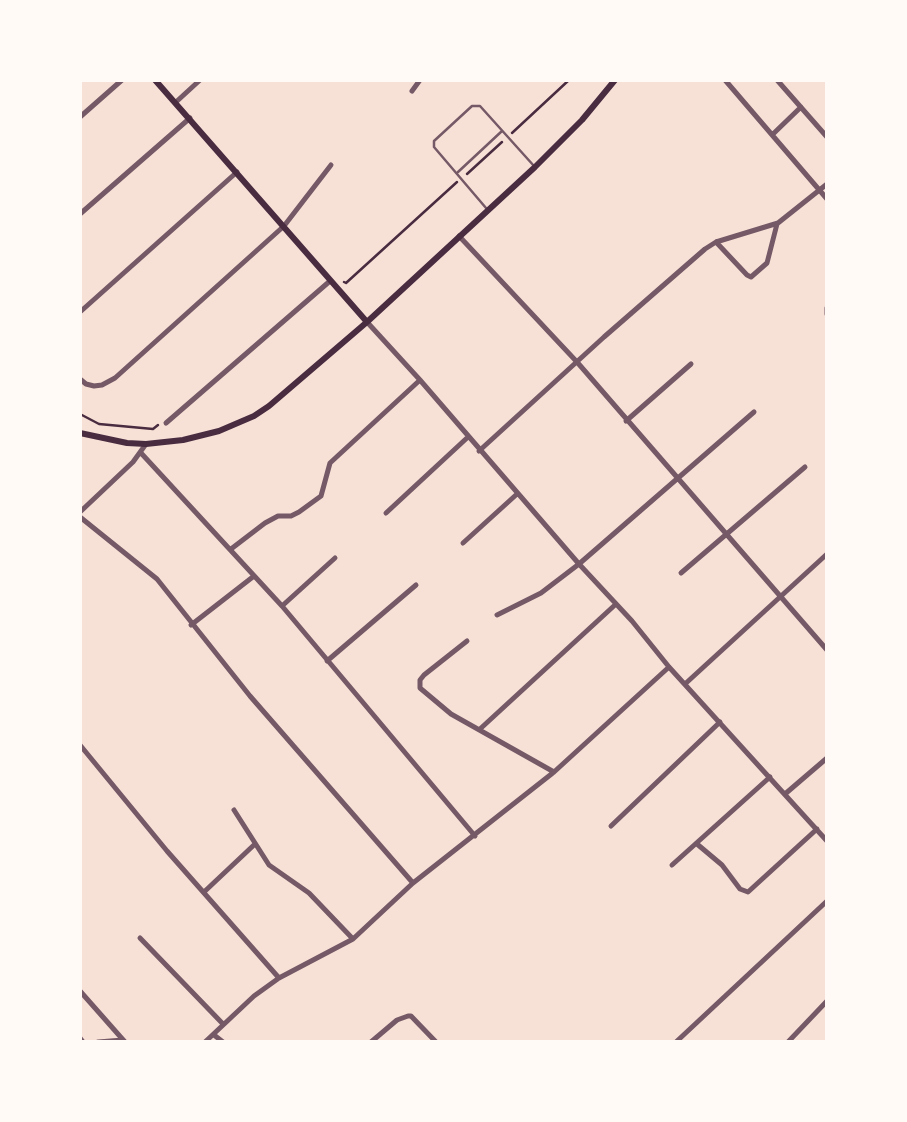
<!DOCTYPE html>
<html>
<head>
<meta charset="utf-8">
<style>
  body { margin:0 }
  #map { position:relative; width:907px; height:1122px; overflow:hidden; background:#f7e1d7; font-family:"Fira Sans Condensed",sans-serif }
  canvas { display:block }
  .frame { position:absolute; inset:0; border:82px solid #fffaf5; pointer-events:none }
</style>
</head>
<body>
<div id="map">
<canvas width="907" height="1122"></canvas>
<div class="frame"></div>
</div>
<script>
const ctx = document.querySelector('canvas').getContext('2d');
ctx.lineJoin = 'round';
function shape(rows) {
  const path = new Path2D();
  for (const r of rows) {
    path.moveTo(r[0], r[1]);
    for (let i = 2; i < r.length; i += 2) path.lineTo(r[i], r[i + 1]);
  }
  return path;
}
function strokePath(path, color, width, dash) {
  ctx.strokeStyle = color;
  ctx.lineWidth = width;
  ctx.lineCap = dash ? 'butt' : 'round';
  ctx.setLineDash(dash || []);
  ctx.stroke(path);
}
strokePath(shape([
  [512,133,569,80],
  [467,174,502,142],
  [344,282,346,283,457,182],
  [80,414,99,424,153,429,158,425]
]), '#4a2c40', 2.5);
strokePath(shape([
  [458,172,502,131],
  [486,208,434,147,434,141,472,106,480,106,534,166]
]), '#755966', 2.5);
strokePath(shape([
  [725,80,827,199],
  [777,80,827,137],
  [412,91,420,80],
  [176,102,200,80],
  [80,117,122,80],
  [772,135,801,107],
  [80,214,190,118],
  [459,236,577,362,827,650],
  [716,242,747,275,751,277,767,263,777,224],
  [827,308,827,314],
  [80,312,237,172],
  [367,322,420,380,579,564,632,621,669,667,827,841],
  [80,379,86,384,94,386,102,385,115,378,284,226,331,165],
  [626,421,691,364],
  [166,423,330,281],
  [479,451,604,337,705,249,716,242,778,223,827,184],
  [141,453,282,606,475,836],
  [80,512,133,462,146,444],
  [386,513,468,437],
  [80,517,157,579,250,696,413,883],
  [463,543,517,494],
  [231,549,265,523,278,516,291,516,299,512,321,496,330,463,420,380],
  [681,573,805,467],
  [282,606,335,558],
  [497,615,541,593,579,564,754,412],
  [191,625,254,576],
  [467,641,424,675,420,680,420,688,451,714,554,772],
  [327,661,416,585],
  [685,684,827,554],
  [480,729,616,604],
  [80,745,167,851,279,978],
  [785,794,827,758],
  [234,810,269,865,309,893,353,939],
  [611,826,720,722],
  [697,844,722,865,740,889,748,892,817,829],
  [672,865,770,777],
  [204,892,255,844],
  [140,938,223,1024],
  [80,991,125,1042],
  [214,1035,223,1042],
  [80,1038,83,1042],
  [98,1042,123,1040],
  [205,1042,254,996,279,978,353,939,413,883,554,772,669,667],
  [371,1042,397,1020,408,1016,411,1016,436,1042],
  [676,1042,827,901],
  [788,1042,827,1001]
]), '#755966', 5);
strokePath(shape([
  [155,80,367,322],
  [80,433,127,443,146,444,183,440,219,431,254,416,269,406,367,322,535,167,582,120,615,80]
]), '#4a2c40', 6);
</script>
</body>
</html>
